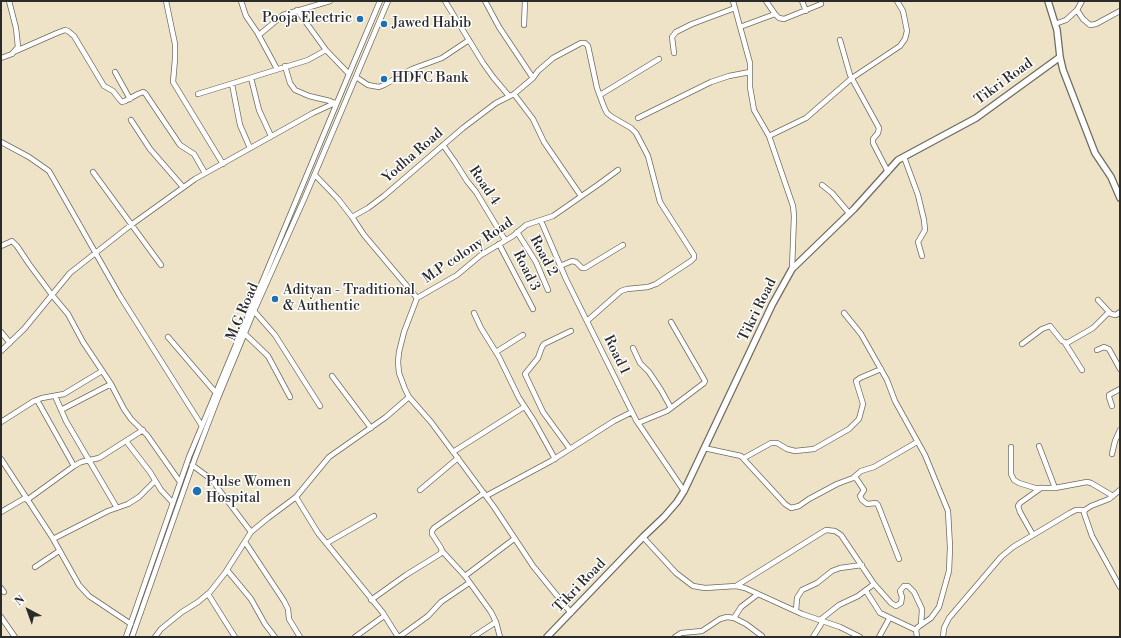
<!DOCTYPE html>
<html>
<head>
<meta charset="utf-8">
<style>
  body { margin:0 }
  #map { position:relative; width:1121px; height:638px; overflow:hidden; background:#eee3c6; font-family:"Libre Bodoni",serif }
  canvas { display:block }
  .frame { position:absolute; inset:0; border:2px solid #2b2b2b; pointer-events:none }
  .north { position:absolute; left:8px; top:590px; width:40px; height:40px; -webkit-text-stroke:3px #fff; paint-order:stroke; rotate:319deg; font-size:11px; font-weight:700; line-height:16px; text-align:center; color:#2b2b2b }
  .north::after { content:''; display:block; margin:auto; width:14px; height:18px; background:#2b2b2b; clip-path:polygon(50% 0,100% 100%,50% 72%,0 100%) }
</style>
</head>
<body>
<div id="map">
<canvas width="1121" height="638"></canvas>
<div class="frame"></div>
<div class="north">N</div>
</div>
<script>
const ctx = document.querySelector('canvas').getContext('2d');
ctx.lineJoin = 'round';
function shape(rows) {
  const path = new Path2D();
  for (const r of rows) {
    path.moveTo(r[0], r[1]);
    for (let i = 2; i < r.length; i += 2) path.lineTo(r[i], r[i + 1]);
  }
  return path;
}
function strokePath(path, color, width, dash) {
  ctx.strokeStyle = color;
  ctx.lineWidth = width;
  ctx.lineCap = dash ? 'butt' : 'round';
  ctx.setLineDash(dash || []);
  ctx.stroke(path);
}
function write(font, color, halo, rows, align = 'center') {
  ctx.font = font + ' "Libre Bodoni",serif';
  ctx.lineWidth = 3;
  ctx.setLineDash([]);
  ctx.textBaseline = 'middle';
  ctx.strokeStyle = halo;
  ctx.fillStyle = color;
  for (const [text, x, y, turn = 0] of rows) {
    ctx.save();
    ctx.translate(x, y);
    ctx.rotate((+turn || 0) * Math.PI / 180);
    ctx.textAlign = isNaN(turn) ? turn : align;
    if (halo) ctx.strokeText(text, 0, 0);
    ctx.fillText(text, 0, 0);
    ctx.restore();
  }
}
const minor = shape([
  [166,1,175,44,175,59,173,82,223,164],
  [241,1,246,16,257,32,277,69],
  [445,1,483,63,493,77,509,96],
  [485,1,499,27,533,78,538,71,553,58,581,43,585,43,588,46,597,88,604,107,607,113,612,117,631,128,636,133,648,156,660,202,694,255,694,258,691,261,656,284,648,287,627,289,621,291,587,321],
  [733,1,750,63,750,87,754,110,769,136,793,206,794,216,792,269],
  [766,1,775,14,779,18,784,19,821,4],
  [802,1,806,11],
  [297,10,326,50,349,74],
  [1077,10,1083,19,1090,25,1096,24,1120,11],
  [1055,24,1066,20,1077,10,1082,1],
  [524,25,525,1],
  [740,27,775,14],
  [259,35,283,15,330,1],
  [840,40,850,75,879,128,878,133,873,139,873,143,888,172],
  [16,51,57,33,65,30,68,31,74,36,104,86,113,91,120,100,122,102,125,101,138,94,143,92,145,93,180,145,194,154,205,173],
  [674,53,672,37,676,32,692,24,735,8],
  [1,58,12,54,18,47,16,28,9,1],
  [285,66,290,83,295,90,309,96,330,101,334,103],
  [115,72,130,99],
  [356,77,368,85,379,87,384,85,412,69,442,58,469,40],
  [251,78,259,110,271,136],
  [232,84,240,125,250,148],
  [198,94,308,60,326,50],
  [514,94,533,119,544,142,581,196],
  [600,95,659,59],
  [638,118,711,82,729,76,750,72],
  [131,120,150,149,183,187],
  [769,136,806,118,852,78,900,46,905,39,907,31,903,11,897,1],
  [1,142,29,157,49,171,120,296,202,426],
  [443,145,455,162,467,181,476,192,505,240],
  [904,157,918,195,924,220,925,230,918,242,922,256],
  [93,172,161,265],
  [315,175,338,199,352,217,368,208,384,196,463,128,496,103,514,94,533,78],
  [822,185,832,193,849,213],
  [352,217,364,235,417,298,457,275,481,255,513,236,526,225,553,216,599,184,618,170],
  [541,221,566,279,636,420,684,491],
  [517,232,536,262,548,290],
  [499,244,533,309],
  [1,246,12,241,17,246,29,264,52,295,68,314,83,342,111,384,124,409,131,419,147,435,180,482],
  [560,266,572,261,576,262,582,268,585,268,623,245],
  [417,298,404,332,399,352,398,362,399,373,405,389,409,397,431,422,494,507,533,566,571,613],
  [1098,300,1111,314,1116,315,1120,312],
  [254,311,275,335,320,406],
  [474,313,481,328,499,357,519,398,534,421,555,459],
  [844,313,861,334,887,380,895,401,925,455,948,511,950,547,949,571,939,607,931,618,918,627,916,630,917,637],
  [1,332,10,343],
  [245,334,268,356,290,397],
  [168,337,216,393],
  [1065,343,1082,370],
  [1022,344,1042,329,1050,326,1062,341,1067,343,1093,328,1109,312],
  [633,348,640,363,649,372,661,390,671,408],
  [1097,350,1104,347,1109,349,1120,369],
  [1,351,24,329,70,273,131,225,195,179,313,113,337,102],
  [496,352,523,335],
  [332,376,371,428],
  [55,396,66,421,117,508],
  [37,400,74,466],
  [1112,406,1109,397,1109,395,1120,389],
  [61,410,111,384],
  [1,422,34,401,42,398,64,394,102,371],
  [638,423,667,411,704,383,705,381,671,322],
  [126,441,150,472,161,490,173,503],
  [1039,446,1055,488],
  [1011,447,1011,474,1014,480,1019,483,1035,488,1055,488,1087,482,1091,483,1113,496],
  [704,448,741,456,785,504,791,508,799,506,809,499,837,484,853,478,856,478,864,490,860,496,862,500,867,504,876,503,878,505,899,559],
  [570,449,543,412,525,374,538,358,542,347,544,344,571,331],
  [453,452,524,407],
  [1112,454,1115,441,1120,430],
  [744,458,771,443,777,443,787,449,795,451,814,449,849,429,859,419,863,404,856,381,860,378,881,369],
  [1,459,52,537,79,585,89,596,131,624],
  [192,465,211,479,251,532],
  [853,478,861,471,874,467,917,442],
  [420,490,458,458],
  [1120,490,1109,499,1091,506,1085,510,1084,513,1092,536,1120,587],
  [486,496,551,461,614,421,632,412],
  [296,497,318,533,383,613,398,637],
  [27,500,74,466,81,462,99,458,143,430],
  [1,512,25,498],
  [1033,535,1020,512,1018,506,1020,503,1041,488],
  [643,537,676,573,693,586,705,588,736,586,745,588,802,614,840,627,860,637],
  [53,539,108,511,128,504,139,497,155,481],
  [245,542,284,601,288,609,289,619,300,637],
  [327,543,374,516],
  [442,551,465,576,491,612,496,622,500,637],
  [35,567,59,551],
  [227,570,251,599,265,624,275,637],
  [465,576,514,539],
  [736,586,821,533,826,530,835,531,841,535,874,584,891,603,896,606,901,603,902,597,900,591,904,586,908,586,914,592,922,609,921,625],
  [1,588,4,592],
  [866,591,880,613,916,630],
  [208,594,235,637],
  [371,600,406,575,440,554,442,551,441,548,432,534,432,531,434,528,484,493],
  [796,611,797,598,802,590,817,583,832,571,840,568,862,565],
  [1,617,15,637],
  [734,618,741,607,758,594],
  [820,620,839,605,858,596,874,584],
  [126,637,189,457,349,74,380,1],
  [132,637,195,458,218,398,254,311,305,197,388,1],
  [155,637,161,629,182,612,198,602,210,592,225,573,251,532,268,518,296,497,329,457,386,417,409,397],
  [355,637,384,616],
  [399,637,428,616,441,602,469,583],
  [473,637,496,622],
  [675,637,681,633,702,631,720,619,727,617,734,618,746,624,762,636],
  [813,637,823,621],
  [879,637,889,619],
  [943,637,944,628,949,618,1001,557,1013,547,1070,513,1076,510,1085,510]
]);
const tertiary = shape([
  [1048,1,1057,30,1060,57,1063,70,1095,153,1111,177,1120,198],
  [547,637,643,537,664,517,677,502,684,491,772,305,792,269,854,209,898,160,976,118,1060,57]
]);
strokePath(minor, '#6f6b61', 6);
strokePath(tertiary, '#6f6b61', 8);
strokePath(minor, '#fff', 4.5);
strokePath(tertiary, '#fff', 5.5);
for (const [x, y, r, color] of [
  [360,19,4,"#1f6fb2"],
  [384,24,4,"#1f6fb2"],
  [384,79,4,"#1f6fb2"],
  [275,299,4,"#1f6fb2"],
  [197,491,5,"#1f6fb2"]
]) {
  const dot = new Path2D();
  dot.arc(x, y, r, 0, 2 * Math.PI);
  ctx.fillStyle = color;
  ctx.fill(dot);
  strokePath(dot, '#fff', 1.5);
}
write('14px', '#2b2b2b', '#fff', [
  ["Pooja Electric",352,19,"right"],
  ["Jawed Habib",392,24],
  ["HDFC Bank",392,79],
  ["Adityan - Traditional",283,291],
  ["& Authentic",283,307],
  ["Pulse Women",206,483],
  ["Hospital",206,499]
], 'left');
write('14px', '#2b2b2b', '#fff', [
  ["Tikri Road",1004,82,-36],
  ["Yodha Road",413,156,-41],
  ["Road 4",484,186,56],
  ["M.P colony Road",468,251,-34],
  ["Road 2",543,256,62],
  ["Road 3",526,271,63],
  ["Tikri Road",758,310,-64],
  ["M.G Road",243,312,-67],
  ["Road 1",616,355,64],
  ["Tikri Road",580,586,-46]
]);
</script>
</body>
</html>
